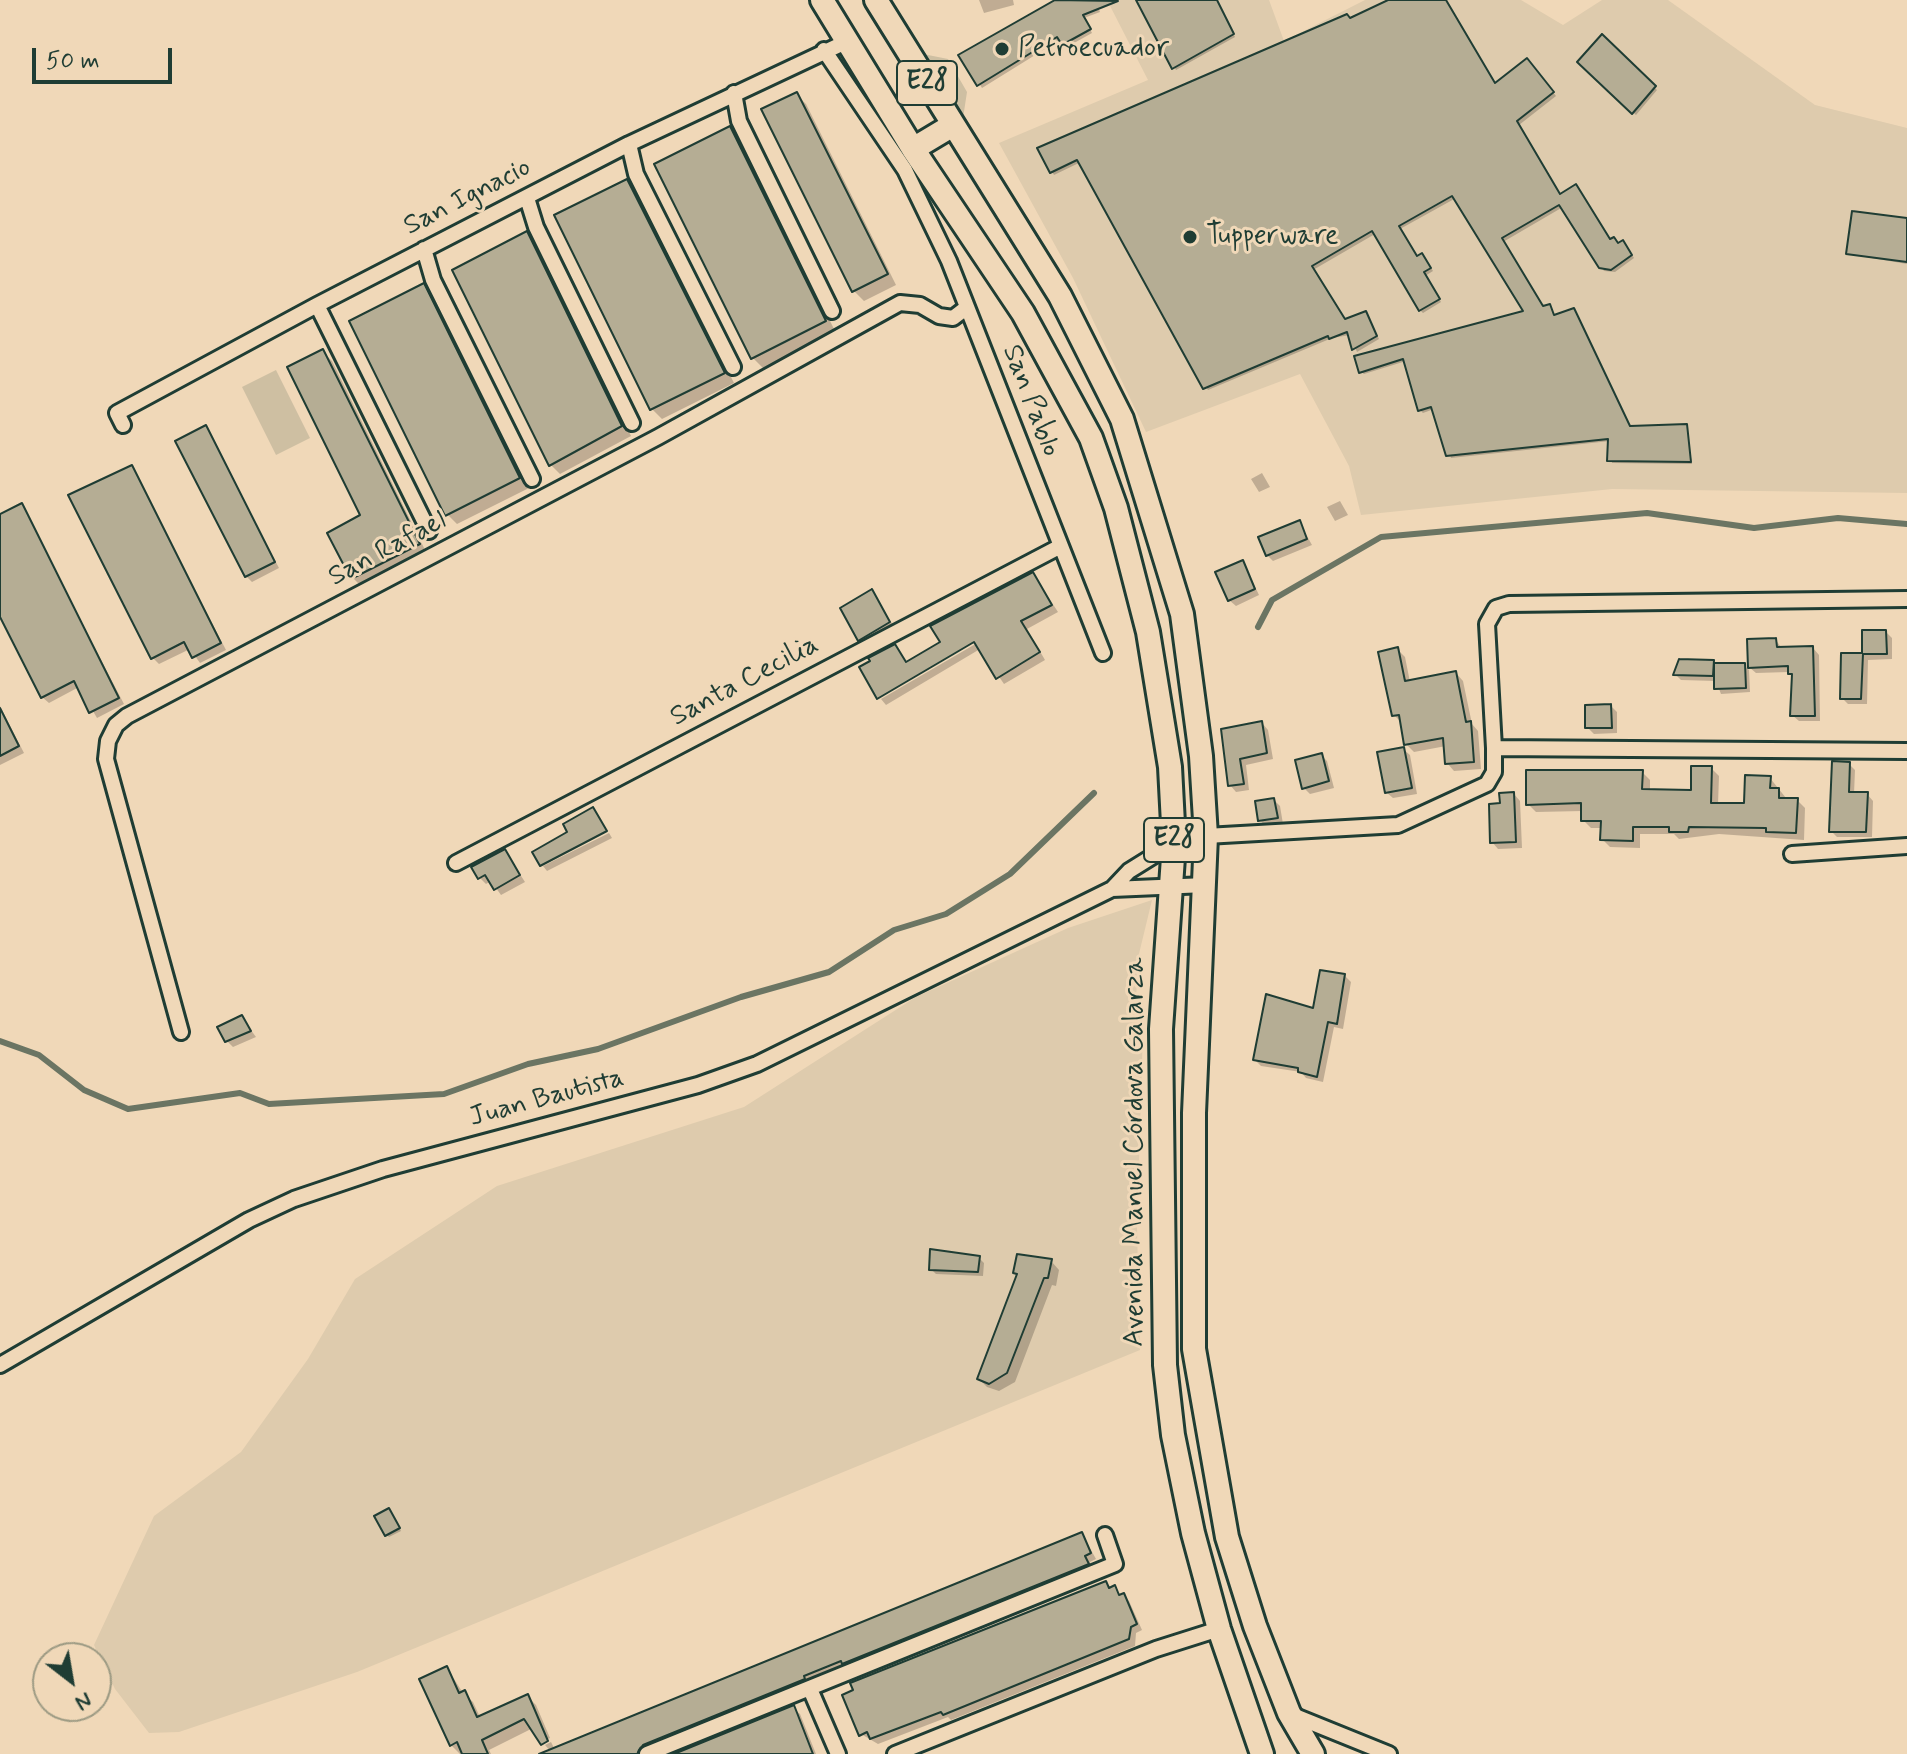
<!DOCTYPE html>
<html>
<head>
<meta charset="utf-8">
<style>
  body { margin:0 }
  #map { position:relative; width:1907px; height:1754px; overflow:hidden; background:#f0d8b8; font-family:Mynerve,sans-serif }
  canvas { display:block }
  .north { position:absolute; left:32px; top:1642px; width:80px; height:80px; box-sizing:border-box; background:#f0d8b8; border:2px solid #9c9a83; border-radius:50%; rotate:149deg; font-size:22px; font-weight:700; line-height:32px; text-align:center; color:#1f3d34 }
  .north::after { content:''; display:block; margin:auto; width:28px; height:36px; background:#1f3d34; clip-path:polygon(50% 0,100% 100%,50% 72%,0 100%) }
  .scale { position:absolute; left:32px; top:48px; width:140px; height:36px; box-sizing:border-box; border:4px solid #1f3d34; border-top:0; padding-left:10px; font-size:24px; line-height:28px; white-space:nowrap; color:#1f3d34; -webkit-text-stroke:6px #f0d8b8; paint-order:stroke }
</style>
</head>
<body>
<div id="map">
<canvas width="1907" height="1754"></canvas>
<div class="north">N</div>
<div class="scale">50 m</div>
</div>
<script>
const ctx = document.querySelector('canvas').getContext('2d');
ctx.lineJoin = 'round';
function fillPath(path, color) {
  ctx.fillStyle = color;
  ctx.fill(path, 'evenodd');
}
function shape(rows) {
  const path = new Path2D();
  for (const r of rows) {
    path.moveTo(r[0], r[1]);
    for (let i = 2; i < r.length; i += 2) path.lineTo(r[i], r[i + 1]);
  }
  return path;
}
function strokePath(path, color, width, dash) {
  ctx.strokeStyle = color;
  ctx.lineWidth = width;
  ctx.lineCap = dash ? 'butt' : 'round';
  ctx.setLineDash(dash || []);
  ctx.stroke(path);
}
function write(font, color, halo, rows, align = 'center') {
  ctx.font = font + ' Mynerve,sans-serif';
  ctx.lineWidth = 6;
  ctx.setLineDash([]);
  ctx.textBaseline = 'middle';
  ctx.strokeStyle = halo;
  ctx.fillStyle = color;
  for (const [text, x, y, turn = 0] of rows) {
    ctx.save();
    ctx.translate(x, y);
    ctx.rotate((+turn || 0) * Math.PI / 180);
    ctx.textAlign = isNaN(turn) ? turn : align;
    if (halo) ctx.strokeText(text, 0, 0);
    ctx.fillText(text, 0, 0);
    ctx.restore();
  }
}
fillPath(shape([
  [1107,0,1269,0,1284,41,1365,0,1521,0,1563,25,1602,0,1668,0,1815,105,1907,128,1907,493,1612,489,1361,515,1349,466,1300,374,1146,432,1073,278,999,143,1148,80],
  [1152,900,1138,958,1136,1001,1143,1030,1137,1228,1140,1350,357,1672,179,1732,149,1733,115,1689,94,1645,154,1516,241,1452,308,1359,355,1279,497,1186,744,1107,916,997,1068,928]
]), '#decbad');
fillPath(shape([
  [923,54,948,59,967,92,963,118],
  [276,370,310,438,276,455,242,387]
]), '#cebfa2');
fillPath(shape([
  [979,0,1013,0,1014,5,984,13],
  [1059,0,1095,0,1100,12,1084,18,1092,33,1067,47,1061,39,982,88,961,56],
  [1138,0,1216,0,1235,37,1176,70],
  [1390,0,1445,0,1495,85,1530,63,1556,96,1519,125,1561,196,1611,241,1626,245,1634,258,1615,272,1604,271,1563,207,1503,242,1543,308,1552,310,1555,316,1576,313,1631,428,1686,426,1692,464,1612,463,1610,441,1451,458,1434,409,1423,413,1420,410,1406,361,1364,374,1361,372,1526,313,1456,198,1400,229,1417,258,1425,258,1433,271,1425,276,1441,302,1423,313,1420,310,1375,234,1313,270,1345,321,1366,313,1379,339,1357,352,1350,335,1332,338,1208,390,1081,162,1054,175,1040,149],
  [1602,37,1657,90,1636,115,1580,62],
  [796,94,806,104,896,285,864,301,854,291],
  [729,129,739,138,835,331,763,368,753,358],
  [627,181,637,191,734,383,662,419,652,409,557,216],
  [1907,220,1907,264,1848,254],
  [526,233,536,243,631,436,560,474,550,464],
  [423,286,433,296,529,488,457,524,447,514],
  [323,352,332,361,427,554,362,587,353,578,362,515],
  [206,428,279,568,252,582,246,576],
  [131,467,226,650,200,663,190,649,159,664,153,658],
  [1262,473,1270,487,1259,492,1251,479],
  [1340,501,1348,515,1335,521,1327,507],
  [21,506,124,704,97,718,79,687,49,703,42,697,0,613,0,516],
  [1299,522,1312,545,1273,561,1267,555],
  [1243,562,1259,595,1236,606,1229,600],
  [1033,574,1058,612,1027,629,1045,660,1004,684,980,649,886,705,881,699,984,639,982,635,878,696,895,647,907,663,942,643],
  [871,591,895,628,866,646,860,640],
  [1864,632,1886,632,1892,638,1892,659,1868,660,1867,704,1848,704,1842,698,1843,655,1864,655],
  [1776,640,1782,649,1813,648,1819,655,1820,721,1799,721,1792,715,1793,677,1789,672,1756,673,1749,667],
  [1397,649,1405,657,1410,682,1456,673,1463,681,1472,724,1478,731,1481,769,1454,771,1447,763,1446,746,1414,752,1406,744,1403,724,1394,715],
  [1713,662,1744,665,1749,670,1750,692,1721,694,1716,681,1681,680,1675,674],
  [0,706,24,753,0,765],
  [1611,706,1617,712,1617,733,1594,734,1587,727],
  [1262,723,1268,730,1273,759,1246,765,1249,790,1236,792,1230,785,1223,731],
  [1403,749,1410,755,1417,794,1393,798,1386,792],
  [1321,755,1327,761,1334,788,1310,794,1304,788],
  [1849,764,1855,770,1854,794,1867,794,1873,801,1872,837,1837,837,1831,831],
  [1711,768,1719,776,1718,805,1746,805,1770,778,1786,798,1797,800,1805,808,1804,840,1719,834,1679,839,1674,834,1640,834,1640,848,1610,847,1602,839,1602,828,1591,828,1583,820,1583,811,1536,812,1528,804,1642,772,1650,780,1650,791,1693,792],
  [1514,794,1520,801,1522,848,1498,849,1492,842,1502,805],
  [1274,800,1280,806,1283,824,1266,827,1260,820],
  [609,833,612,838,547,871,543,866],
  [505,851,525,882,501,895,491,881,486,884,480,878],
  [1345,976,1351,982,1343,1029,1334,1027,1323,1082,1306,1078,1301,1072,1261,1066,1255,1060,1314,1011],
  [242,1018,256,1037,233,1047,227,1041],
  [979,1258,984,1263,983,1276,936,1274,931,1269],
  [1051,1261,1059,1270,1056,1286,1052,1285,1015,1382,999,1391,987,1387,979,1379],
  [391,1513,401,1531,389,1537,387,1535],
  [1082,1534,1096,1559,1090,1562,1093,1570,647,1754,545,1754,551,1752,545,1745,551,1742,555,1750],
  [1105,1583,1129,1601,1142,1630,1136,1633,1135,1646,951,1720,948,1717,878,1744,861,1734,852,1684],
  [447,1668,463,1693,473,1702,480,1717,527,1696,536,1705,550,1738,542,1742,533,1728,489,1750,491,1754,460,1754,451,1745],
  [793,1708,800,1714,816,1754,679,1754]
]), '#0003');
strokePath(shape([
  [1258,627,1272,600,1381,537,1647,513,1754,528,1838,518,1907,524],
  [0,1041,39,1055,84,1090,128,1109,240,1093,269,1104,444,1094,528,1064,598,1049,741,997,829,972,894,930,946,914,1010,874,1094,793]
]), '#6b7563', 6);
const building = shape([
  [1055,0,1118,1,1083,15,1091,29,1062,45,1057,37,977,86,958,55,1055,0],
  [1136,0,1217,0,1234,34,1172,69,1136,0],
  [1388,0,1446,0,1495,83,1527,58,1554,92,1517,121,1560,194,1576,184,1610,239,1614,237,1618,243,1623,240,1632,255,1611,270,1599,268,1559,205,1502,238,1543,306,1550,304,1554,315,1574,308,1630,426,1687,424,1691,462,1607,461,1608,439,1446,456,1431,407,1418,411,1403,359,1359,373,1354,356,1523,311,1452,196,1399,226,1417,256,1422,253,1431,268,1424,272,1440,299,1419,311,1372,231,1312,266,1345,319,1366,311,1377,336,1352,350,1347,332,1329,339,1328,336,1203,389,1077,160,1050,173,1037,148,1347,14,1350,18,1388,0],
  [1602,34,1656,86,1632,114,1577,62,1602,34],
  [797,92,888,274,852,292,761,109,797,92],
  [730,126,826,321,751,359,654,164,730,126],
  [627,179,725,373,650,410,554,215,627,179],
  [1852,211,1907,218,1907,262,1846,254,1852,211],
  [527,231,622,426,549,466,452,270,527,231],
  [424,283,520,478,445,516,349,321,424,283],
  [323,349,420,544,351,579,327,533,360,515,287,367,323,349],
  [206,425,275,562,245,577,175,441,206,425],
  [132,465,221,643,192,658,184,642,151,659,68,495,132,465],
  [22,503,119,698,89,713,74,681,41,698,0,617,0,514,22,503],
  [1300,520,1307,539,1266,556,1258,537,1300,520],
  [1243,560,1255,589,1228,601,1215,572,1243,560],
  [1033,572,1052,605,1021,621,1040,652,996,679,974,642,877,699,859,667,870,661,868,658,895,644,906,662,940,642,930,626,1033,572],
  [872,589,890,622,858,641,840,608,872,589],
  [1862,630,1886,630,1887,654,1863,654,1861,699,1840,699,1841,653,1862,653,1862,630],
  [1776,638,1777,647,1813,646,1815,716,1790,716,1792,674,1788,674,1788,666,1748,668,1747,639,1776,638],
  [1398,647,1405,681,1456,671,1466,722,1471,721,1474,762,1445,764,1443,738,1404,745,1399,715,1392,716,1378,652,1398,647],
  [1679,659,1714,660,1713,676,1673,675,1679,659],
  [1714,663,1745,663,1746,688,1714,689,1714,663],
  [1611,704,1612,728,1585,728,1585,705,1611,704],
  [0,708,19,746,0,756,0,708],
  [1262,721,1267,753,1240,759,1244,784,1228,786,1221,729,1262,721],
  [1404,747,1412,788,1385,793,1377,752,1404,747],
  [1322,753,1329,781,1302,789,1295,760,1322,753],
  [1832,761,1850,762,1849,792,1868,792,1866,832,1829,832,1832,761],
  [1691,766,1712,766,1711,803,1744,803,1745,775,1771,776,1770,788,1779,788,1779,798,1798,798,1796,833,1766,832,1766,828,1689,827,1688,832,1669,832,1669,827,1633,827,1633,841,1600,840,1601,821,1581,821,1581,803,1526,805,1526,770,1643,770,1642,789,1691,790,1691,766],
  [1514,792,1516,842,1490,843,1489,804,1500,803,1499,793,1514,792],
  [1274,798,1278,818,1258,821,1255,801,1274,798],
  [593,807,607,831,540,866,532,852,567,832,563,824,593,807],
  [505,849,520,875,494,890,485,875,478,879,471,867,505,849],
  [1320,970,1345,974,1337,1024,1328,1022,1317,1077,1298,1072,1298,1068,1253,1060,1266,994,1313,1008,1320,970],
  [242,1015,251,1031,225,1042,217,1027,242,1015],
  [930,1249,980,1256,978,1272,929,1270,930,1249],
  [1017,1254,1052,1259,1048,1278,1044,1278,1007,1373,989,1384,977,1379,1017,1274,1013,1273,1017,1254],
  [389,1508,400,1528,385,1536,374,1516,389,1508],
  [1082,1532,1091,1553,1085,1556,1089,1564,842,1664,841,1661,804,1676,805,1679,643,1745,637,1754,539,1754,1082,1532],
  [1106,1581,1109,1588,1115,1585,1119,1595,1124,1593,1137,1624,1131,1627,1129,1639,943,1715,941,1712,870,1739,867,1732,859,1736,842,1695,853,1690,850,1683,1106,1581],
  [447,1666,459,1693,465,1690,477,1717,528,1694,548,1741,541,1745,524,1719,482,1740,488,1754,462,1754,457,1742,450,1746,419,1679,447,1666],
  [794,1705,813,1754,674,1754,794,1705]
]);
fillPath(building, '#b5ad94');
strokePath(building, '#1f3d34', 2);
const minor = shape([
  [824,50,905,170,949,261,1103,653],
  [734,93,739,121,832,311],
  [629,144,636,174,733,367],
  [527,198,536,227,632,423],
  [424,249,433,280,532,479],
  [317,305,429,531],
  [123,425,117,413,317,305,629,144,848,41],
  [1494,748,1487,624,1496,608,1509,604,1907,599],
  [1792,854,1907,846],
  [456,863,1059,547],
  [1112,889,1206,885],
  [181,1032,106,759,108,741,116,725,127,716,658,437,900,303,920,305,939,316,953,318,966,308],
  [0,1365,249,1220,294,1199,383,1169,698,1085,757,1064,1112,889,1129,871,1174,843,1206,836,1398,825,1487,784,1494,772,1494,748,1907,751],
  [810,1689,838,1754],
  [1290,1714,1389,1754],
  [647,1754,1115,1564,1105,1535],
  [895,1754,1156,1649,1219,1629]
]);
const primary = shape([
  [822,0,913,149,1023,313,1091,438,1116,508,1148,632,1170,767,1174,843,1161,1029,1165,1365,1173,1435,1193,1533,1219,1629,1262,1754],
  [876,0,1060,296,1122,419,1182,614,1201,756,1206,836,1194,1113,1194,1349,1227,1537,1255,1626,1289,1713,1313,1754],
  [913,149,953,125]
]);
strokePath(minor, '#1f3d34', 20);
strokePath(primary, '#1f3d34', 28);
strokePath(minor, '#f0d8b8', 14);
strokePath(primary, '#f0d8b8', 22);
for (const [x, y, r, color] of [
  [1002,49,8,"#1f3d34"],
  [1190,237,8,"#1f3d34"]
]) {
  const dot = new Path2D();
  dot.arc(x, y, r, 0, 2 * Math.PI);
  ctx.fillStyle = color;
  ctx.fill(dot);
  strokePath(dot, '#f0d8b8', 3);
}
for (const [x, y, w] of [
  [927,83,60],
  [1174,840,60]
]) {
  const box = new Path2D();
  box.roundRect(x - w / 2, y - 22, w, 44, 6);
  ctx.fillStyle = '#f0d8b8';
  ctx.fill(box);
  strokePath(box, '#1f3d34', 2);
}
write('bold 26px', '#1f3d34', null, [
  ["E28",927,83],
  ["E28",1174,840]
]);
write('28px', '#1f3d34', '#f0d8b8', [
  ["Petroecuador",1018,49],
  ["Tupperware",1206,237]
], 'left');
write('28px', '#1f3d34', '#f0d8b8', [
  ["San Ignacio",468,198,-27],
  ["San Pablo",1030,401,69],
  ["San Rafael",388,550,-28],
  ["Santa Cecilia",745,682,-28],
  ["Juan Bautista",547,1099,-15],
  ["Avenida Manuel Córdova Galarza",1136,1152,-90]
]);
</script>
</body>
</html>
